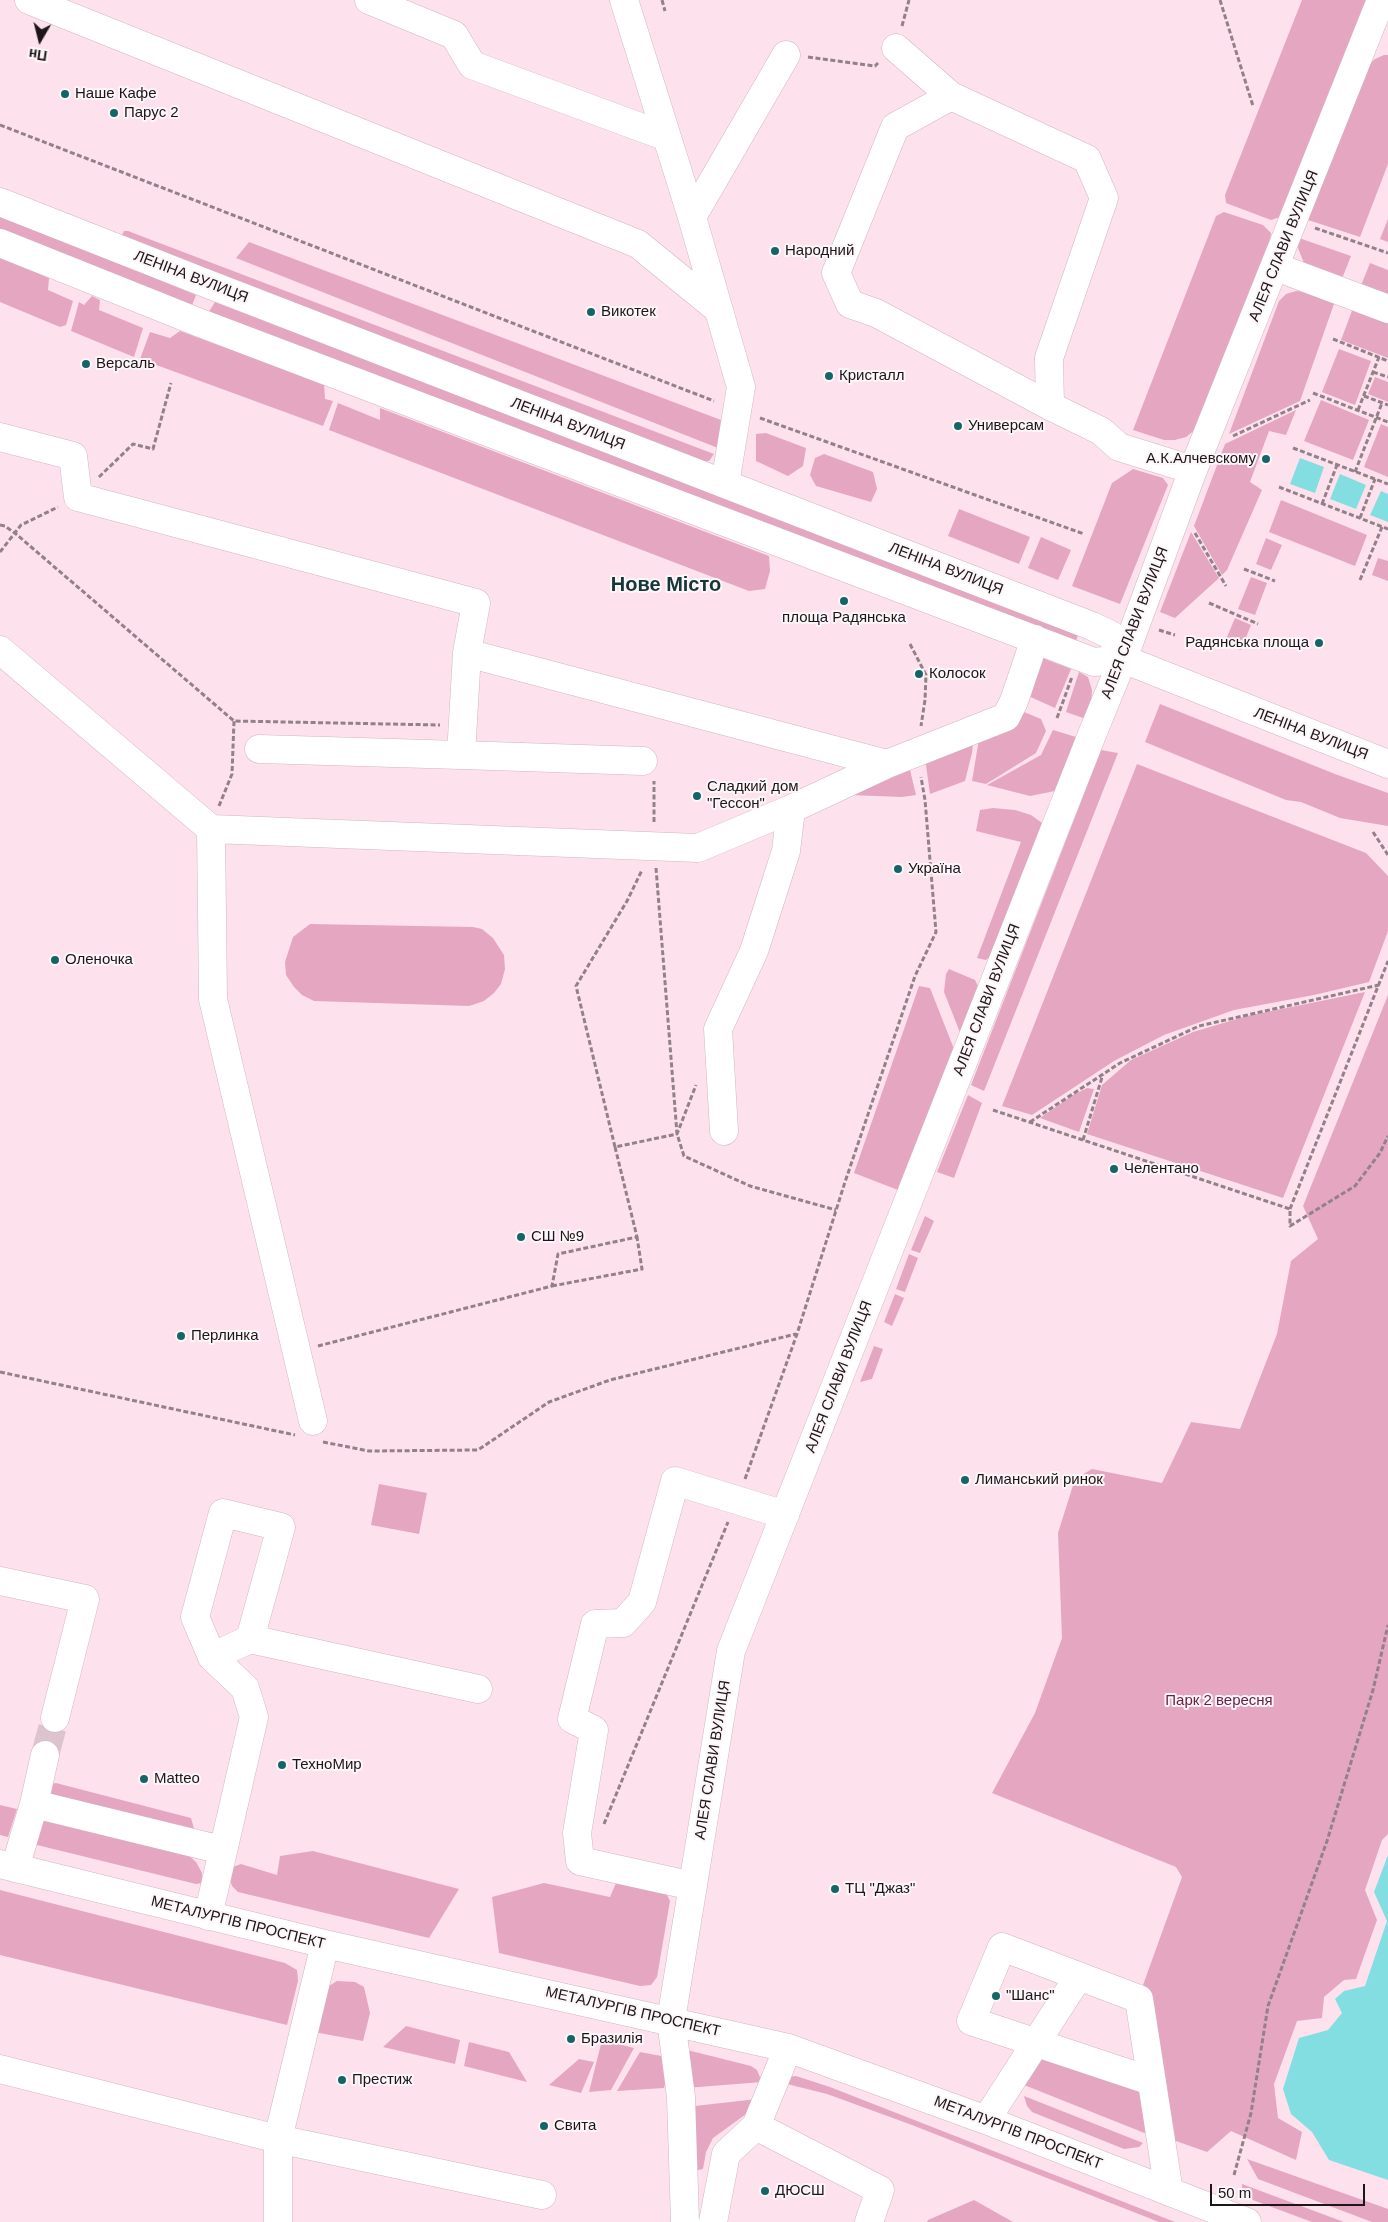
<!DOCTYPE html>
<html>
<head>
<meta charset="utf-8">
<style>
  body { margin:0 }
  #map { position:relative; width:1388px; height:2222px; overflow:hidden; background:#fde2ed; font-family:Arial,sans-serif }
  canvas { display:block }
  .north { position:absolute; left:15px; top:15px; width:50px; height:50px; -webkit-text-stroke:4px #fcf6f8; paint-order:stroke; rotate:188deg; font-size:14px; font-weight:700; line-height:20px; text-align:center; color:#1e1519 }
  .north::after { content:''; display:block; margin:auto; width:18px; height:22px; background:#1e1519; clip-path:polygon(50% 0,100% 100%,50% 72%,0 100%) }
  .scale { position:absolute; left:1210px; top:2184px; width:155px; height:22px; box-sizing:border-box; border:2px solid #1e1519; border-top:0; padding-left:6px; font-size:15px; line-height:18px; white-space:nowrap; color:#1e1519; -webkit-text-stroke:4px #fcf6f8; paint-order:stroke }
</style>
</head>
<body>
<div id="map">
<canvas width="1388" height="2222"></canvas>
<div class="north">Пн</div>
<div class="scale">50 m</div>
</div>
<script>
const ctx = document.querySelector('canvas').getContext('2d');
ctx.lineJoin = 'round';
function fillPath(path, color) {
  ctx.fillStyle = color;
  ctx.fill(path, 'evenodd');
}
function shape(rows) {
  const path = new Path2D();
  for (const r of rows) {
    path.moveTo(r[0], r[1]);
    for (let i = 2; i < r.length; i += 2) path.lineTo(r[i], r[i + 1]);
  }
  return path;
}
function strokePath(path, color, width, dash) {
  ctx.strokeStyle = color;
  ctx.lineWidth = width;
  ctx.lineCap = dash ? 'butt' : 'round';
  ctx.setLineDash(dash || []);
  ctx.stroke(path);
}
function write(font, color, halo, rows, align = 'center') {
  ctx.font = font + ' Arial,sans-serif';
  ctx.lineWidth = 4;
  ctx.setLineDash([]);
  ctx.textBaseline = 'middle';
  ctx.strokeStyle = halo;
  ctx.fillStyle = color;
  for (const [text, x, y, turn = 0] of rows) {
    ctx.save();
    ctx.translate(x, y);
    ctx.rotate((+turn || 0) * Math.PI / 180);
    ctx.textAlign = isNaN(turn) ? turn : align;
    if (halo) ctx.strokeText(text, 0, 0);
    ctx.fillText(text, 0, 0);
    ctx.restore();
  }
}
fillPath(shape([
  [1302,0,1368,0,1280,217,1271,220,1226,203,1225,195],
  [1384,55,1388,55,1388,164,1360,237,1305,219,1366,67,1375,59],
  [1224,212,1263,225,1271,233,1270,243,1195,430,1186,437,1175,440,1164,440,1133,430,1216,216],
  [0,215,196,295,191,308,0,230],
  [1388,219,1388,242,1380,239],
  [124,231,128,231,714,454,709,461,699,462,121,237],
  [1299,238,1351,256,1341,281,1304,263,1298,248],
  [249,242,721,420,718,448,236,258],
  [0,257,49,278,48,290,73,301,66,325,60,327,0,302],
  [1370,263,1388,270,1388,298,1360,288],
  [1296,291,1311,292,1335,301,1300,401,1229,434,1279,301,1286,294],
  [92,296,100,300,99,310,143,328,134,357,71,331,79,302,84,305],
  [215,302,1079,631,1075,645,207,315],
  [1353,308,1388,322,1388,358,1341,340],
  [180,331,324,384,325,399,333,401,323,426,140,359,150,332,170,338],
  [1339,349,1371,361,1355,405,1322,392],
  [1375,377,1388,382,1388,402,1368,394],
  [1321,400,1369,420,1353,460,1304,441],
  [338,403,380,420,380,408,769,556,770,571,765,589,749,591,329,430],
  [1296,410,1286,435,1269,431,1250,482,1262,490,1227,570,1222,575,1194,526,1225,444],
  [1381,424,1388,427,1388,477,1364,467],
  [766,433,806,448,803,466,788,476,756,461,756,434],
  [824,454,873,472,877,489,871,502,816,486,810,475,815,458],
  [1133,469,1163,478,1168,485,1120,604,1072,586,1112,483],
  [1281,500,1367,535,1355,566,1269,532],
  [959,509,1030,537,1019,564,948,536],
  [1191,532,1219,578,1175,618,1160,612],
  [1041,537,1071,550,1058,580,1028,568],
  [1266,538,1282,545,1271,570,1256,564],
  [1378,558,1388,561,1388,581,1372,575],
  [1251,577,1267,583,1255,615,1238,609],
  [1235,618,1251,625,1241,650,1224,644],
  [1040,657,1071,669,1055,708,1026,695],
  [1079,672,1088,677,1092,690,1091,705,1086,719,1066,712],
  [1160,704,1335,774,1388,793,1388,826,1340,818,1301,802,1286,800,1145,742],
  [1024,712,1041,719,1046,731,1036,753,986,784,972,781,980,733],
  [1053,730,1076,737,1055,791,1030,796,987,785,1041,755],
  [974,735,972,753,965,781,930,794,925,758],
  [1101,750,1118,753,984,1091,971,1085],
  [1137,764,1366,853,1388,876,1388,931,1369,982,1314,995,1234,1010,1164,1035,1114,1061,1032,1115,1002,1106],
  [910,770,916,795,902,797,850,795],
  [993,808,1015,810,1031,815,1042,823,993,954,986,960,977,958,1021,842,976,831,980,810],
  [310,924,473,927,482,929,493,938,504,955,505,969,501,984,494,993,484,1001,469,1006,314,1001,302,995,294,987,286,975,285,962,293,937],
  [949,969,975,980,978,986,961,1035,944,992,946,974],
  [919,986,930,988,954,1049,898,1190,854,1173],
  [1365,992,1283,1198,1087,1134,1102,1085,1131,1060,1193,1032,1247,1016],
  [1388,995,1388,1834,1382,1840,1365,1890,1377,1920,1356,1979,1344,1980,1324,1997,1322,2018,1297,2021,1274,2084,1278,2118,1302,2132,1296,2160,1231,2131,1207,2152,1173,2140,1148,1995,1143,1985,1182,1877,1176,1867,992,1793,1035,1713,1062,1638,1058,1533,1075,1479,1092,1469,1162,1483,1191,1422,1240,1429,1277,1334,1291,1261,1318,1239,1303,1206],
  [1087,1088,1094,1089,1079,1132,1040,1118,1073,1095],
  [968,1095,982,1103,954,1178,937,1172],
  [925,1216,934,1221,920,1253,911,1250],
  [909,1254,918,1258,905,1292,896,1289],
  [895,1294,904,1298,892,1326,884,1322],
  [874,1346,883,1349,872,1379,860,1382],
  [379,1484,427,1493,419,1534,371,1525],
  [56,1783,191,1818,195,1832,50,1795,49,1785],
  [0,1805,17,1809,8,1837,0,1835],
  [40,1816,184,1851,196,1862,202,1873,202,1883,196,1884,33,1844],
  [313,1851,459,1889,429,1938,238,1892,232,1886,229,1876,233,1867,241,1864,277,1875,280,1856],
  [617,1881,666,1893,670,1901,657,1977,651,1985,640,1986,499,1953,492,1897,544,1883,610,1897],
  [0,1890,285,1963,297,1970,298,1981,287,2025,0,1955],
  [337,1981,355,1982,364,1987,370,2013,363,2041,314,2032,329,1986],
  [406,2026,460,2040,455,2064,383,2047],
  [602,2040,634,2048,611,2090,589,2092],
  [469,2042,509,2052,527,2082,464,2066],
  [683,2049,751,2066,757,2070,762,2082,686,2088],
  [640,2052,672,2058,664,2088,617,2091],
  [1049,2054,1145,2094,1147,2134,1024,2085,1034,2065],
  [579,2059,594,2062,581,2093,549,2085],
  [796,2076,830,2087,1175,2222,1159,2222,912,2125,827,2094,783,2083,786,2077],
  [1024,2096,1143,2143,1139,2147,1124,2149,1032,2112,1027,2106],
  [757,2099,753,2109,713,2138,706,2152,703,2169,689,2172,686,2107],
  [1247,2159,1388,2209,1388,2222,1372,2222,1258,2179],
  [1242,2184,1344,2222,1312,2222,1242,2196],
  [974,2200,1013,2222,927,2222,928,2220]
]), '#e5a6c2');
fillPath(shape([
  [1300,458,1324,467,1315,493,1290,484],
  [1340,474,1366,485,1356,509,1330,499],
  [1381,491,1388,494,1388,522,1370,515],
  [1388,1855,1388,2180,1329,2160,1312,2132,1291,2114,1283,2089,1299,2038,1328,2030,1342,2013,1335,1999,1344,1991,1365,1986,1387,1921,1374,1892]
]), '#83dee1');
strokePath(shape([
  [45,1755,55,1718]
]), '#dcc3cd', 28, [28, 14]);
const minor = shape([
  [29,0,638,244,719,310],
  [369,0,454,35,472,65,667,137],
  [624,0,692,217,741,387,725,484],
  [896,48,951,96],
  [0,202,208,284,1092,626,1111,635,1123,659],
  [692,217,786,55],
  [0,243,195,321,1094,662,1123,659,1388,764],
  [1276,267,1388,309],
  [1050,406,1049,358,1104,198,1087,159,951,96,895,127,836,273,850,304,876,313,1050,406,1101,431,1119,447,1193,470],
  [0,437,73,456,78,497,476,603,467,653,887,764],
  [0,650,211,829,698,848,791,809,887,764,1006,717,1014,701,1035,639],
  [467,653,461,755,643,761],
  [259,749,461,755],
  [211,829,213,999,313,1421],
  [724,1131,718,1029,754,951,786,851,791,809],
  [0,1581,85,1599,55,1718],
  [250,1639,478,1689],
  [34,1804,45,1755],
  [0,1864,325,1944,788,2048,986,2120,1247,2222],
  [15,1868,34,1804,222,1850],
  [693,1886,580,1861,577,1833,594,1730,572,1719,595,1624,623,1623,642,1602,675,1481,785,1515],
  [208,1916,254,1717,245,1688,212,1657,195,1617,223,1513,281,1527,250,1639,212,1657],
  [0,2069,278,2139,542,2195],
  [1151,2081,971,2021,1002,1947,1139,1999,1169,2192],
  [986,2120,1079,1976],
  [756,2126,880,2190,869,2222],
  [278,2222,278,2139,325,1944],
  [685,2222,681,2097,671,2020,731,1651,1093,732,1123,659,1193,470,1381,0],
  [713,2222,726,2154,756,2126,788,2048]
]);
strokePath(minor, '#d0b6c1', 29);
strokePath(shape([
  [662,0,665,11],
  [1220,0,1253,106],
  [902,26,909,0],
  [808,57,875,66,878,63],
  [0,125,714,401],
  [1315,228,1388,253],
  [1333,339,1388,361],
  [1373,372,1388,377],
  [1313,393,1388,422],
  [1364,396,1388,405],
  [1358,410,1379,357],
  [760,418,1084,534],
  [1233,436,1310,400],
  [1293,448,1388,484],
  [1355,472,1382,403],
  [99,477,133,444,153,449,171,383],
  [1279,487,1388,529],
  [1322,504,1337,465],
  [1360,518,1375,479],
  [0,525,5,526,16,534,234,721,440,725],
  [1195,533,1226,586],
  [0,552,21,525,58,507],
  [1244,569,1275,581],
  [1360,580,1382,527],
  [1209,603,1258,624],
  [1159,630,1175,635],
  [910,644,926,675,925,700,921,726],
  [1057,718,1072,677],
  [219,806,232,774,234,721],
  [654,822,654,781],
  [1373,832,1388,855],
  [656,868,677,1134,684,1156,750,1186,836,1210],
  [993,1110,1290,1209,1290,1226,1355,1186,1380,1153,1388,1136],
  [1030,1122,1120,1063,1199,1026,1379,985],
  [1083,1140,1103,1074],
  [615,1147,576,986,627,901,642,870],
  [1290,1209,1388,961],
  [552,1286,642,1269,637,1237],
  [318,1346,552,1286,558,1254,637,1237,615,1147,677,1134,696,1085],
  [0,1372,295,1435],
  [323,1442,369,1451,478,1450,549,1402,610,1380,796,1334],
  [745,1479,797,1334,845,1182,915,976,936,932,925,800,921,777],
  [604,1824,728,1522],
  [1234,2175,1251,2113,1268,2006,1327,1841,1373,1690,1388,1625]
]), '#938189', 3, [5, 2.5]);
strokePath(minor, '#fff', 28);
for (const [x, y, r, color] of [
  [65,94,5,"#156567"],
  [114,113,5,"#156567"],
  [775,251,5,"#156567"],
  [591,312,5,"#156567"],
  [86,364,5,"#156567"],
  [829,376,5,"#156567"],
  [958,426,5,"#156567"],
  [1266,459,5,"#156567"],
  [844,601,5,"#156567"],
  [1319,643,5,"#156567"],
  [919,674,5,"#156567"],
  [697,796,5,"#156567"],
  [898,869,5,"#156567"],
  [55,960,5,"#156567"],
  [1114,1169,5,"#156567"],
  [521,1237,5,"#156567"],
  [181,1336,5,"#156567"],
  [965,1480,5,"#156567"],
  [282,1765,5,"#156567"],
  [144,1779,5,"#156567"],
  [835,1889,5,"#156567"],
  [996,1996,5,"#156567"],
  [571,2039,5,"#156567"],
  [342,2080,5,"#156567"],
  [544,2126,5,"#156567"],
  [765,2191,5,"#156567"]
]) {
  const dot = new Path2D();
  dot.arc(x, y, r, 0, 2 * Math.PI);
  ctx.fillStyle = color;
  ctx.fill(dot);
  strokePath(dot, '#fcf6f8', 2);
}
write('15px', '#1e1519', '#fcf6f8', [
  ["Наше Кафе",75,94],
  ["Парус 2",124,113],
  ["Народний",785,251],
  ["Викотек",601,312],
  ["Версаль",96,364],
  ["Кристалл",839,376],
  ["Универсам",968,426],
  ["А.К.Алчевскому",1256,459,"right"],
  ["площа Радянська",844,618,"center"],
  ["Радянська площа",1309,643,"right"],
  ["Колосок",929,674],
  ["Сладкий дом",707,787],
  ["\"Гессон\"",707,804],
  ["Україна",908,869],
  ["Оленочка",65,960],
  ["Челентано",1124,1169],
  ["СШ №9",531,1237],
  ["Перлинка",191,1336],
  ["Лиманський ринок",975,1480],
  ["ТехноМир",292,1765],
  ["Matteo",154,1779],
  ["ТЦ \"Джаз\"",845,1889],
  ["\"Шанс\"",1006,1996],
  ["Бразилія",581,2039],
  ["Престиж",352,2080],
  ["Свита",554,2126],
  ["ДЮСШ",775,2191]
], 'left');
write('15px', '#1e1519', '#fcf6f8', [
  ["АЛЕЯ СЛАВИ ВУЛИЦЯ",1284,246,-68],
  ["ЛЕНІНА ВУЛИЦЯ",191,277,21],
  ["ЛЕНІНА ВУЛИЦЯ",568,424,21],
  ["ЛЕНІНА ВУЛИЦЯ",946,569,21],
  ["АЛЕЯ СЛАВИ ВУЛИЦЯ",1135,623,-69],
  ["ЛЕНІНА ВУЛИЦЯ",1311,734,21],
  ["АЛЕЯ СЛАВИ ВУЛИЦЯ",987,1000,-69],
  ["АЛЕЯ СЛАВИ ВУЛИЦЯ",839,1377,-69],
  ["АЛЕЯ СЛАВИ ВУЛИЦЯ",713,1760,-81],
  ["МЕТАЛУРГІВ ПРОСПЕКТ",238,1923,14],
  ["МЕТАЛУРГІВ ПРОСПЕКТ",633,2012,13],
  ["МЕТАЛУРГІВ ПРОСПЕКТ",1018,2133,21]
]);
write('15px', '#691d47', '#fcf6f8', [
  ["Парк 2 вересня",1219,1701]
]);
write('bold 20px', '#143738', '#fcf6f8', [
  ["Нове Місто",666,585]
]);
</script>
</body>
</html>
